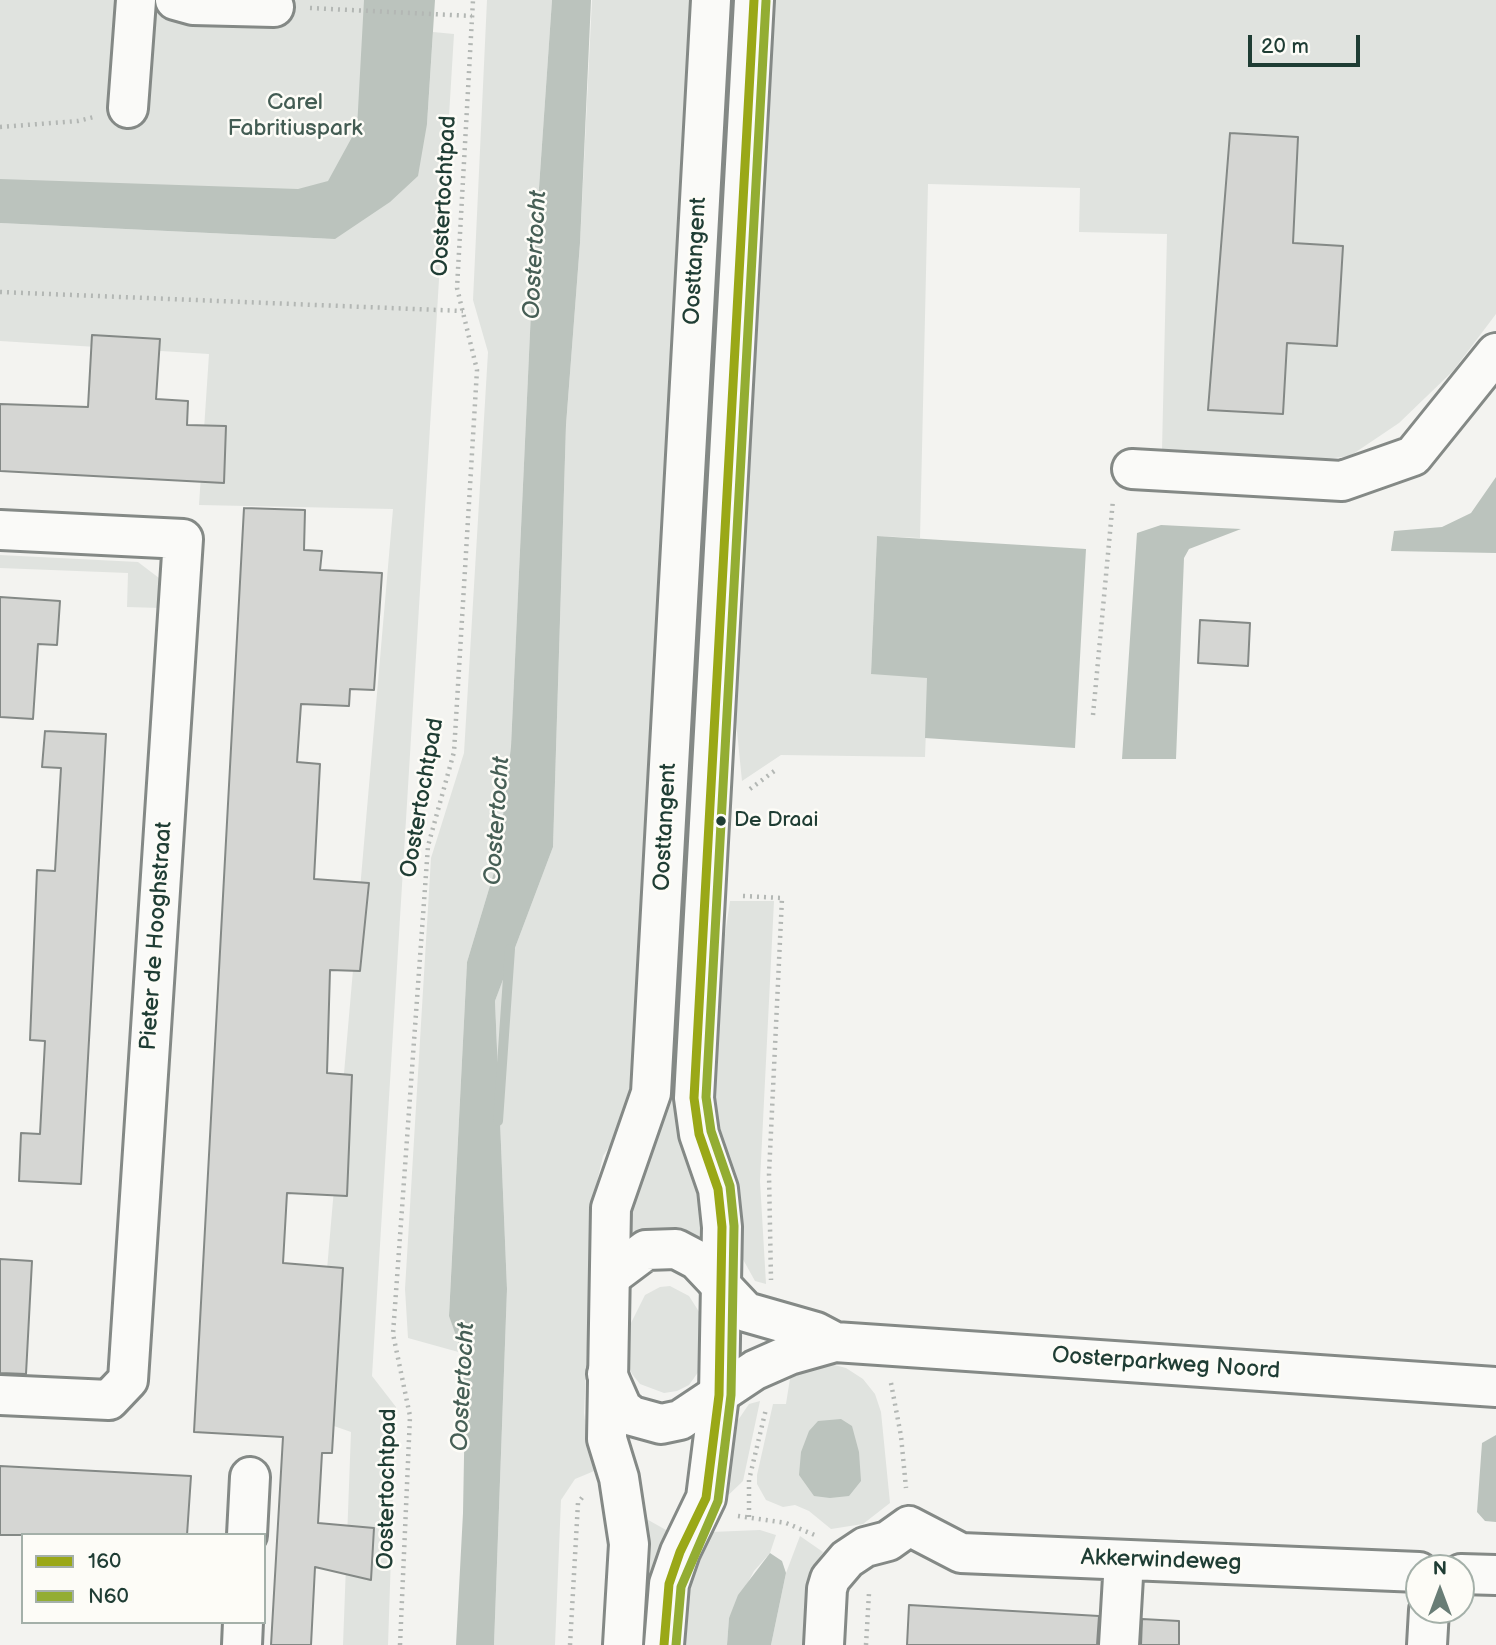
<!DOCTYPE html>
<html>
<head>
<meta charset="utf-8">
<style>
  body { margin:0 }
  #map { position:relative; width:1496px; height:1645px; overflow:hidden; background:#f3f3f0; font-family:"Balsamiq Sans",sans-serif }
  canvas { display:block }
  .legend { position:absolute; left:21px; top:1533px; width:245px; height:91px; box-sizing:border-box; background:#fdfcf7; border:2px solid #a4b0a9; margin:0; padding:9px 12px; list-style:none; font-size:21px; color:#1f3d34 }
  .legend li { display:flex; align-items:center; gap:14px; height:35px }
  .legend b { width:35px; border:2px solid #a4b0a9 }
  .north { position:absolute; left:1405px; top:1554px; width:70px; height:70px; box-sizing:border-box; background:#fdfcf7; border:2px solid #a4b0a9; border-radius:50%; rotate:0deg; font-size:19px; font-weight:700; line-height:28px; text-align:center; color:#1f3d34 }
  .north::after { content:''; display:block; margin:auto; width:24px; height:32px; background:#697d76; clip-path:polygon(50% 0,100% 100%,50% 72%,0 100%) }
  .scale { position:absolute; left:1248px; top:35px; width:112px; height:32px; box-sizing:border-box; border:4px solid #1f3d34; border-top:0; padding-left:9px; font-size:21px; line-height:24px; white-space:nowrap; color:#1f3d34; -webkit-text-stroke:5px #fdfcf7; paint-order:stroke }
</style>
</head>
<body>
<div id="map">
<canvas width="1496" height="1645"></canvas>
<ul class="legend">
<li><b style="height:9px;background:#9aa817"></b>160</li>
<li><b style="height:9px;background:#93ad33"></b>N60</li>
</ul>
<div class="north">N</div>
<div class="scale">20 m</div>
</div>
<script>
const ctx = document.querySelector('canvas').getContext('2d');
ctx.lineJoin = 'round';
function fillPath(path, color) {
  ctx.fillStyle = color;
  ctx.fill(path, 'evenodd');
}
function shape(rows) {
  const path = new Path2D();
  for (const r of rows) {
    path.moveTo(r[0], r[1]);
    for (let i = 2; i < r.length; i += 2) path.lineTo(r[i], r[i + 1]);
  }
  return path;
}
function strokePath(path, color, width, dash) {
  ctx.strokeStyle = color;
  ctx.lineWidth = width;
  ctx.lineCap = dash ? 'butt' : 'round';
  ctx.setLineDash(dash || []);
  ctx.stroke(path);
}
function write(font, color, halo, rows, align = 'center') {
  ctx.font = font + ' "Balsamiq Sans",sans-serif';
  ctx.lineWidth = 5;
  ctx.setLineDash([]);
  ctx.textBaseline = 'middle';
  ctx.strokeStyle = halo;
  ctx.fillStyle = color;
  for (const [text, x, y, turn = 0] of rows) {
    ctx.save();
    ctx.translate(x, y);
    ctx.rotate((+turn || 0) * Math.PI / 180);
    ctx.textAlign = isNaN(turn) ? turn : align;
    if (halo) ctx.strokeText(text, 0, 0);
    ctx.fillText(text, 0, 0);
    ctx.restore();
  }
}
fillPath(shape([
  [0,0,412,0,427,124,433,32,454,34,372,1376,396,1407,388,1645,343,1645,351,1432,314,1419,393,509,199,505,209,354,0,341,0,223,335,239,0,212],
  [487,0,552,0,532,289,511,746,498,859,467,962,449,1315,462,1353,408,1338,405,1289,431,858,464,753,488,352,473,300],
  [592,0,698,0,637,1073,619,1132,603,1156,594,1195,584,1413,587,1436,599,1469,575,1479,561,1500,555,1645,494,1645,507,1289,495,1001,553,847,566,425,580,243],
  [773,0,1496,0,1496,314,1453,371,1399,423,1350,456,1310,461,1162,450,1167,234,1079,232,1080,188,928,184,920,538,877,536,871,673,928,677,925,757,781,755,742,781,733,692],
  [0,555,138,562,159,578,161,608,127,607,128,573,0,568],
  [730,901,774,901,760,1181,766,1284,755,1281,740,1254,705,1071],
  [667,1046,688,1046,709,1242,631,1238,626,1232,624,1221,662,1113],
  [670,1286,689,1296,703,1318,704,1364,689,1385,677,1391,664,1393,640,1384,632,1374,627,1362,628,1329,645,1295,660,1287],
  [827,1363,846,1368,863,1379,875,1394,881,1412,890,1503,863,1524,831,1529,809,1511,795,1505,783,1507,766,1500,757,1484,757,1475,773,1404,786,1404,791,1372],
  [760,1401,743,1481,718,1505,732,1429,749,1404],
  [643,1517,666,1530,675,1529,656,1642,633,1641],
  [760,1530,776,1535,770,1553,754,1571,729,1618,727,1645,681,1645,686,1589,711,1532],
  [800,1536,823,1552,813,1568,808,1645,771,1645,786,1573]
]), '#e0e3df');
fillPath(shape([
  [364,0,435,0,427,124,418,176,390,202,335,239,0,223,0,179,298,189,328,181,357,128],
  [552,0,591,0,580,243,566,425,553,847,495,1001,507,1289,494,1645,456,1645,463,1513,465,1402,462,1353,449,1316,467,962,498,859,511,746,532,289],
  [1496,477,1496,553,1391,551,1394,531,1442,527,1471,513],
  [1161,525,1241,529,1189,549,1184,558,1176,759,1122,759,1137,533],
  [877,536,1086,549,1075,748,925,738,927,678,871,674],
  [841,1419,852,1426,859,1452,861,1481,849,1496,830,1498,814,1496,799,1475,801,1452,809,1431,818,1421],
  [1496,1435,1496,1522,1485,1521,1477,1512,1482,1443],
  [770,1553,782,1561,786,1573,771,1645,727,1645,729,1618,738,1595]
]), '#bbc3bd');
strokePath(shape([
  [498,1121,510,949]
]), '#bbc3bd', 10);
const building = shape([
  [1230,133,1298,137,1293,243,1343,246,1337,346,1287,343,1283,414,1208,410,1230,133],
  [92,335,160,339,156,399,188,401,187,425,226,426,224,483,0,471,0,404,88,407,92,335],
  [244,508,305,510,304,550,322,551,320,570,382,573,374,690,350,689,349,706,301,704,297,762,320,764,314,879,369,883,360,971,330,970,327,1073,352,1075,347,1196,287,1193,283,1263,343,1268,332,1453,322,1453,318,1523,374,1528,371,1580,315,1567,311,1645,271,1645,283,1437,194,1432,244,508],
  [0,597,60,601,57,645,38,644,33,719,0,717,0,597],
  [1200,620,1250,623,1248,666,1198,663,1200,620],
  [45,731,106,734,81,1184,19,1181,21,1133,40,1134,45,1041,30,1040,37,870,55,871,61,768,42,767,45,731],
  [0,1259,32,1261,26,1374,0,1373,0,1259],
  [0,1466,191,1476,187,1535,0,1535,0,1466],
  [909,1605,1099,1616,1097,1645,907,1645,909,1605],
  [1142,1619,1179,1621,1179,1645,1141,1645,1142,1619]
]);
fillPath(building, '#d5d6d3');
strokePath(building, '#848986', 2);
const minor = shape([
  [175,0,193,5,274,7],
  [128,108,136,0],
  [1132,469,1342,481,1413,456,1496,353],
  [0,530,183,539,128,1380,109,1400,0,1395],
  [610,1277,646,1250,676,1249,697,1260,746,1312,816,1332,835,1342],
  [607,1374,622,1408,632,1416,661,1424,680,1420,755,1370,789,1355,835,1342,1496,1387],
  [247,1535,250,1477],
  [1461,1574,1496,1575],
  [242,1645,243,1622],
  [824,1645,827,1589,830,1579,847,1559,865,1547,888,1541,909,1526,961,1553,1419,1572],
  [1119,1645,1124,1560],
  [1427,1645,1429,1610]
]);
const major = shape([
  [623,1645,629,1544,619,1478,607,1439,611,1208,651,1093,711,0],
  [664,1645,669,1584,680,1552,706,1498,719,1395,722,1227,718,1189,699,1134,694,1098,754,0]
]);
strokePath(minor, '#848986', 44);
strokePath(major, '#848986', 44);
strokePath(shape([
  [310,8,472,16],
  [0,127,78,121,94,117],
  [0,292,463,311],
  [1093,715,1113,500],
  [750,789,777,769],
  [743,896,782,898,769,1174,771,1280],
  [891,1383,901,1436,906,1488],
  [738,1516,786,1523,817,1536],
  [749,1517,749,1480,766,1409],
  [400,1645,410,1416,393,1334,428,846,454,752,477,370,457,288,473,0],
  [570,1645,578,1503,584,1495],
  [866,1645,869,1593]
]), '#b3b7b4', 4.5, [2, 5]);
strokePath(minor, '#fafaf8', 38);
strokePath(major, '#fafaf8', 38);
strokePath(shape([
  [664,1645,669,1584,680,1552,706,1498,719,1395,722,1227,718,1189,699,1134,694,1098,754,0]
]), '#9aa817', 9);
strokePath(shape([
  [676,1645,681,1587,718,1501,731,1395,734,1226,730,1186,711,1131,706,1097,766,1]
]), '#93ad33', 9);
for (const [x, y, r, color] of [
  [721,821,6,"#1f3d34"]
]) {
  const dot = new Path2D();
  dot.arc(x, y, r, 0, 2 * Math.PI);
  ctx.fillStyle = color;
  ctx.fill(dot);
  strokePath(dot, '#fdfcf7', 2.5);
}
write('21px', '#1f3d34', '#fdfcf7', [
  ["De Draai",734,821]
], 'left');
write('23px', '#435c53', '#fdfcf7', [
  ["Carel",295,103],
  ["Fabritiuspark",295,129]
]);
write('23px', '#1f3d34', '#fdfcf7', [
  ["Oostertochtpad",445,196,-87],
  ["Oosttangent",696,261,-87],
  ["Oostertochtpad",423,798,-80],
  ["Oosttangent",666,827,-87],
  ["Pieter de Hooghstraat",157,936,-86],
  ["Oosterparkweg Noord",1166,1364,4],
  ["Oostertochtpad",388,1489,-89],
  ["Akkerwindeweg",1161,1561,2]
]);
write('italic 24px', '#475f56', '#fdfcf7', [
  ["Oostertocht",536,255,-87],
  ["Oostertocht",498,821,-86],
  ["Oostertocht",464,1387,-87]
]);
</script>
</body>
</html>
